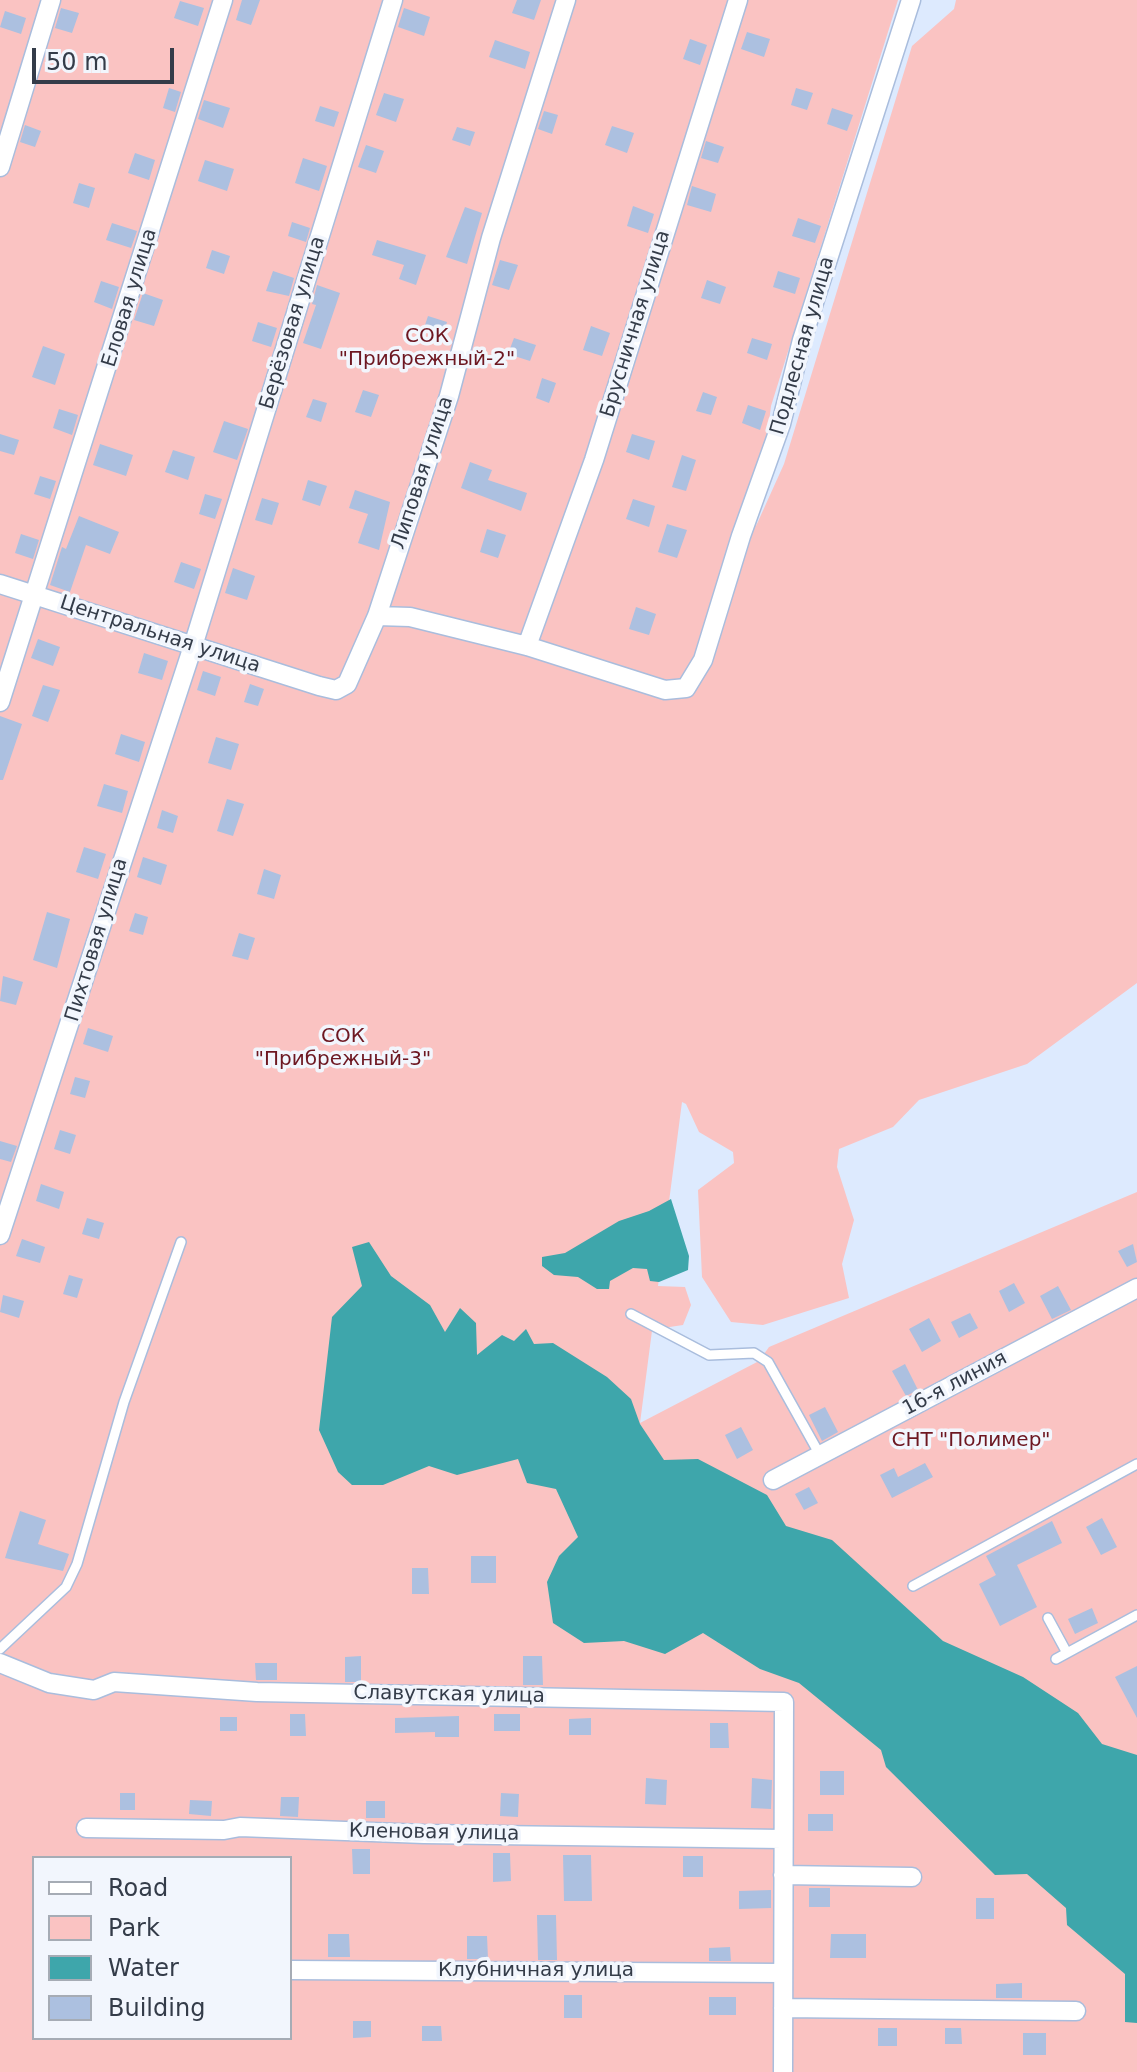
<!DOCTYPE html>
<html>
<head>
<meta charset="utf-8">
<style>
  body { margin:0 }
  #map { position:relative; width:1137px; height:2072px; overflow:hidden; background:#ddeafe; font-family:"DejaVu Sans",sans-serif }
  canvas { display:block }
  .legend { position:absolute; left:32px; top:1856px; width:260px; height:184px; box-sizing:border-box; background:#f2f6fd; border:2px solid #a6acb5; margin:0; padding:10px 14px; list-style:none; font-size:24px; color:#343c49 }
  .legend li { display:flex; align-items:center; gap:16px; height:40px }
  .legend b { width:40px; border:2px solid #a6acb5 }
  .scale { position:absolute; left:32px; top:48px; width:142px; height:36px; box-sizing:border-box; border:4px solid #343c49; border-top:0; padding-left:10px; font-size:24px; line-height:28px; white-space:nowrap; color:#343c49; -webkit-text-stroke:6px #f2f6fd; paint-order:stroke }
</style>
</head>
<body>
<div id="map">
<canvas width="1137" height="2072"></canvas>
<ul class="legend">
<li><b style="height:10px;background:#fff"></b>Road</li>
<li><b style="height:22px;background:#fac3c2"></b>Park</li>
<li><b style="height:22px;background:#3ea6ab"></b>Water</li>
<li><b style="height:22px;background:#acc0e0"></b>Building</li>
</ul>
<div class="scale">50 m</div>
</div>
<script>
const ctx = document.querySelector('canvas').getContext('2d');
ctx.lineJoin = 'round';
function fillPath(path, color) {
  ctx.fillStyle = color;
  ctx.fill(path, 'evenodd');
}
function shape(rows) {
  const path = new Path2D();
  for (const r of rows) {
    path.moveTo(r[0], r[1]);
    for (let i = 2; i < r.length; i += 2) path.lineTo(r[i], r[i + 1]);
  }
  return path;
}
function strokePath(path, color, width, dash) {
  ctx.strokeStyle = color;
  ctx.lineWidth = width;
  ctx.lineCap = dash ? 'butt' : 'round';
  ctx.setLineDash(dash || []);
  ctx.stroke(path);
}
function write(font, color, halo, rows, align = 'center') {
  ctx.font = font + ' "DejaVu Sans",sans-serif';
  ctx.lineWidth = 7;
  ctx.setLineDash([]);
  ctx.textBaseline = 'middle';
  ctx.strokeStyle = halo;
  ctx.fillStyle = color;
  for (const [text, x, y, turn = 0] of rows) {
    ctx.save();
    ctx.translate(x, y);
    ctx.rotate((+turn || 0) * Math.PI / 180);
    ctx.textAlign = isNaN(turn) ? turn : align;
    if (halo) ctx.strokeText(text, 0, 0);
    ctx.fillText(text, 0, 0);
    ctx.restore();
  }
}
fillPath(shape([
  [0,0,898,0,771,406,756,526,784,464,912,46,954,9,956,0,1137,0,1137,983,1027,1064,919,1100,893,1127,839,1149,837,1167,854,1220,842,1264,849,1298,763,1325,731,1322,702,1277,698,1190,734,1163,733,1152,699,1132,686,1104,682,1102,658,1286,685,1287,691,1305,683,1325,663,1328,653,1323,640,1423,759,1361,769,1347,1137,1192,1137,2072,0,2072],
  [34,1858,290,1858,290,2038,34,2038]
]), '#fac3c2');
fillPath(shape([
  [671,1199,689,1256,688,1270,659,1282,650,1281,647,1269,633,1268,610,1281,609,1289,597,1289,578,1277,554,1275,542,1266,542,1257,565,1253,619,1221,649,1211],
  [369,1242,391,1276,430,1305,445,1332,460,1308,476,1323,477,1355,502,1335,514,1341,526,1329,534,1344,553,1343,607,1377,631,1399,640,1424,664,1460,698,1459,767,1495,786,1526,832,1540,943,1641,1023,1677,1078,1713,1102,1744,1137,1755,1137,2023,1125,2022,1125,1974,1067,1925,1066,1908,1027,1874,995,1875,886,1767,881,1750,799,1683,760,1669,703,1633,665,1654,624,1641,584,1643,553,1623,547,1582,559,1556,578,1537,556,1489,527,1483,518,1459,457,1475,429,1466,383,1485,352,1485,338,1472,319,1430,332,1317,362,1286,352,1247]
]), '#3ea6ab');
fillPath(shape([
  [242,0,260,0,251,25,236,20],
  [517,0,541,0,534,20,512,13],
  [180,1,204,8,198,26,174,18],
  [61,8,79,13,72,33,55,28],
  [404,8,430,17,424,36,398,27],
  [5,11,26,18,21,34,0,27],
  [747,32,770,39,764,57,741,49],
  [690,39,707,45,700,65,683,59],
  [495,40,530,52,525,69,489,57],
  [169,88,181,92,175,112,163,108],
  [796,88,813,93,807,110,791,105],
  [384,93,404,99,396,122,376,115],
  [204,100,230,108,223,128,198,119],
  [320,106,339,112,334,127,315,121],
  [832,108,853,115,847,131,827,124],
  [544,111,558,115,552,134,538,129],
  [25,125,41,131,35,147,20,142],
  [612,126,634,133,627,153,605,145],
  [457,127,475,132,470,146,452,140],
  [706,141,724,147,718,163,701,158],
  [366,145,384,151,376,173,358,167],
  [135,153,155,160,149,180,128,173],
  [303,158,327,166,319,191,295,183],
  [205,160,234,169,227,191,198,181],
  [79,183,95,188,89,208,73,203],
  [692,186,716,194,711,212,687,205],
  [633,206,654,214,648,233,627,226],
  [465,207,482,213,467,264,446,257],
  [798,218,821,226,815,243,792,236],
  [292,222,310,228,306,242,288,236],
  [112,223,137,231,131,248,106,240],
  [377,240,426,255,416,285,399,279,404,265,372,255],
  [212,250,230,256,224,274,206,268],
  [500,260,518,265,509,290,492,285],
  [273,271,294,278,289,296,266,291],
  [778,271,800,278,795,294,773,287],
  [707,280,726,287,720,304,701,298],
  [101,281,119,287,112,309,94,302],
  [317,285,340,293,321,349,303,343,316,305,312,304],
  [143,293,163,300,154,326,134,320],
  [428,316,447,322,442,338,423,331],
  [258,322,277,328,271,347,252,341],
  [591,326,610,333,602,356,583,350],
  [514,338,536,345,530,361,508,354],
  [752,338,772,344,767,360,747,353],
  [43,346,65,354,55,385,32,377],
  [542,378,556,383,549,403,536,398],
  [363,390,379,395,371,417,355,412],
  [703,392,717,397,711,415,696,411],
  [313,399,327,403,321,422,306,417],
  [748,405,766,411,760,430,742,423],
  [59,409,78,415,72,435,53,428],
  [224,421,248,429,237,460,213,452],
  [0,434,19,440,14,455,0,451],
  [632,434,655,441,649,460,626,452],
  [100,444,133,455,126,476,93,465],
  [173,450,195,457,188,480,165,472],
  [682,455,696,460,686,491,672,487],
  [470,462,492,470,488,480,527,493,521,511,461,488],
  [40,476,56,481,50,499,34,494],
  [308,480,327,486,320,506,302,500],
  [355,490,390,502,379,550,358,543,368,514,349,508],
  [205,494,222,499,215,519,199,514],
  [262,498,279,503,272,525,255,520],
  [633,499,655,506,649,527,626,519],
  [79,516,119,532,110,554,86,545,70,592,50,585,62,547,66,549],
  [667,524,687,530,677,558,658,552],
  [487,529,506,535,498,558,480,552],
  [21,534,39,540,33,559,15,553],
  [181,562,201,569,194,589,174,582],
  [233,568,255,576,247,600,225,593],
  [636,607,656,614,649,635,629,629],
  [38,639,60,647,53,666,31,658],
  [144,653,168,661,162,680,138,673],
  [203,671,221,677,215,696,197,690],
  [250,684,264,689,258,706,244,702],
  [43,685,60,690,48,722,32,716],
  [0,716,22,724,3,780,0,780],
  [121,734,145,742,139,762,115,754],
  [216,737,239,744,231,770,208,763],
  [104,784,128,791,122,813,97,806],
  [227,799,244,804,233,836,217,831],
  [162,810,178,816,173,833,157,828],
  [84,847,106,854,98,879,76,872],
  [143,857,167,865,161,885,137,877],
  [264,869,281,875,274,899,257,894],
  [47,912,70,919,57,968,33,960],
  [135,913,148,917,143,935,129,931],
  [239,933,255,938,248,960,232,956],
  [3,976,23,982,16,1005,0,1001],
  [88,1028,113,1036,108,1052,83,1044],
  [75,1077,90,1081,85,1098,70,1094],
  [60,1130,76,1135,70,1154,54,1149],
  [0,1141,17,1146,11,1162,0,1159],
  [41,1184,64,1192,59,1209,36,1201],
  [87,1218,104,1223,99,1239,82,1234],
  [22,1239,45,1247,40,1263,16,1256],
  [1133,1244,1137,1262,1127,1267,1118,1251],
  [69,1275,83,1279,77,1298,63,1294],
  [1014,1283,1025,1303,1009,1312,999,1291],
  [1058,1286,1071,1310,1052,1319,1040,1296],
  [3,1295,24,1301,19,1318,0,1312],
  [970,1313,978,1328,959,1338,951,1322],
  [929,1318,941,1341,922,1352,909,1329],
  [905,1364,918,1390,906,1396,892,1371],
  [825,1407,838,1432,822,1441,809,1415],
  [741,1427,753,1450,737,1459,725,1435],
  [925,1463,933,1477,892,1498,880,1475,894,1468,898,1477],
  [809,1487,818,1503,804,1510,795,1494],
  [20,1511,46,1520,38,1544,69,1554,63,1571,5,1558],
  [1102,1518,1117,1547,1101,1555,1086,1527],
  [1052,1521,1062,1543,1017,1565,1037,1607,1000,1626,979,1584,996,1575,986,1556],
  [471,1556,496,1556,496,1583,471,1583],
  [412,1568,428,1568,429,1594,412,1594],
  [1092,1608,1098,1623,1075,1634,1068,1619],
  [361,1656,361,1682,345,1682,345,1657],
  [523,1656,542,1656,543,1685,523,1685],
  [255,1663,277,1663,277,1680,256,1680],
  [1137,1666,1137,1718,1115,1677],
  [290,1714,305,1714,306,1736,290,1736],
  [494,1714,520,1714,520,1731,494,1731],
  [459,1716,459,1737,435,1737,435,1732,395,1733,395,1718],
  [220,1717,237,1717,237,1731,220,1731],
  [591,1718,591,1735,569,1735,569,1719],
  [710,1723,728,1723,729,1748,710,1748],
  [820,1771,844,1771,844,1795,820,1795],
  [646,1778,667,1780,666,1805,645,1804],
  [752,1778,772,1780,771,1809,751,1808],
  [120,1793,135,1793,135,1810,120,1810],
  [501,1793,519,1794,518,1817,500,1816],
  [281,1797,299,1797,298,1817,280,1816],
  [190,1800,212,1801,211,1816,189,1814],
  [366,1801,385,1801,385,1818,366,1818],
  [808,1814,833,1814,833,1831,808,1831],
  [352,1849,370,1849,370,1874,353,1874],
  [493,1853,510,1853,511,1881,493,1882],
  [563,1855,591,1855,592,1901,564,1901],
  [683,1856,703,1856,703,1877,683,1877],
  [809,1888,830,1888,830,1907,809,1907],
  [771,1890,771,1908,739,1909,739,1891],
  [976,1898,994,1898,994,1919,976,1919],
  [537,1915,556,1915,557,1960,538,1960],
  [328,1934,349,1934,350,1957,328,1957],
  [831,1934,866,1934,866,1958,830,1958],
  [467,1936,487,1936,488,1959,467,1959],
  [730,1947,731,1961,709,1961,709,1948],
  [1022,1983,1022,1998,996,1998,996,1984],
  [564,1995,582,1995,582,2018,564,2018],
  [709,1997,736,1997,736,2015,709,2015],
  [353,2021,371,2021,371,2037,353,2038],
  [422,2026,441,2026,442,2041,422,2041],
  [878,2028,897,2028,897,2046,878,2046],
  [945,2028,961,2028,962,2044,945,2044],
  [1023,2033,1046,2033,1046,2055,1023,2055]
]), '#acc0e0');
const service = shape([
  [631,1314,709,1355,754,1353,768,1362,820,1455],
  [913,1586,1137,1464],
  [1048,1618,1067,1653],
  [0,1649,66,1587,77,1564,124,1402,181,1242],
  [1056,1659,1137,1615]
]);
const minor = shape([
  [0,167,51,0],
  [0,584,319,686,336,690,347,684,377,616,449,396,491,238,566,0],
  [377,616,410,617,527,646,665,690,686,688,703,660,741,536,781,424,802,340,911,0],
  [527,646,594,460,738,0],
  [0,702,223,0],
  [0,1235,193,646,393,0],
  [773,1480,1137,1288],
  [0,1663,49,1683,94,1690,114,1682,257,1692,784,1702,783,2072],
  [86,1828,224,1830,240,1827,424,1834,782,1839],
  [783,1875,912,1877],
  [290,1970,782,1973],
  [783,2008,1076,2011]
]);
strokePath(service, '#a9bddd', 12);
strokePath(minor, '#a9bddd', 21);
strokePath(service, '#fff', 9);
strokePath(minor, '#fff', 18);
write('20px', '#343c49', '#f2f6fd', [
  ["Еловая улица",130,298,-73],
  ["Берёзовая улица",293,323,-73],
  ["Брусничная улица",636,324,-73],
  ["Подлесная улица",803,346,-74],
  ["Липовая улица",423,473,-72],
  ["Центральная улица",160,635,18],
  ["Пихтовая улица",97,940,-73],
  ["16-я линия",955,1384,-28],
  ["Славутская улица",449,1695,1],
  ["Кленовая улица",434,1833,1],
  ["Клубничная улица",536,1971]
]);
write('20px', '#6d1721', '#f2f6fd', [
  ["СОК",427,337],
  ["\"Прибрежный-2\"",427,360],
  ["СОК",343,1037],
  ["\"Прибрежный-3\"",343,1060],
  ["СНТ \"Полимер\"",971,1441]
]);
</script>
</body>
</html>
